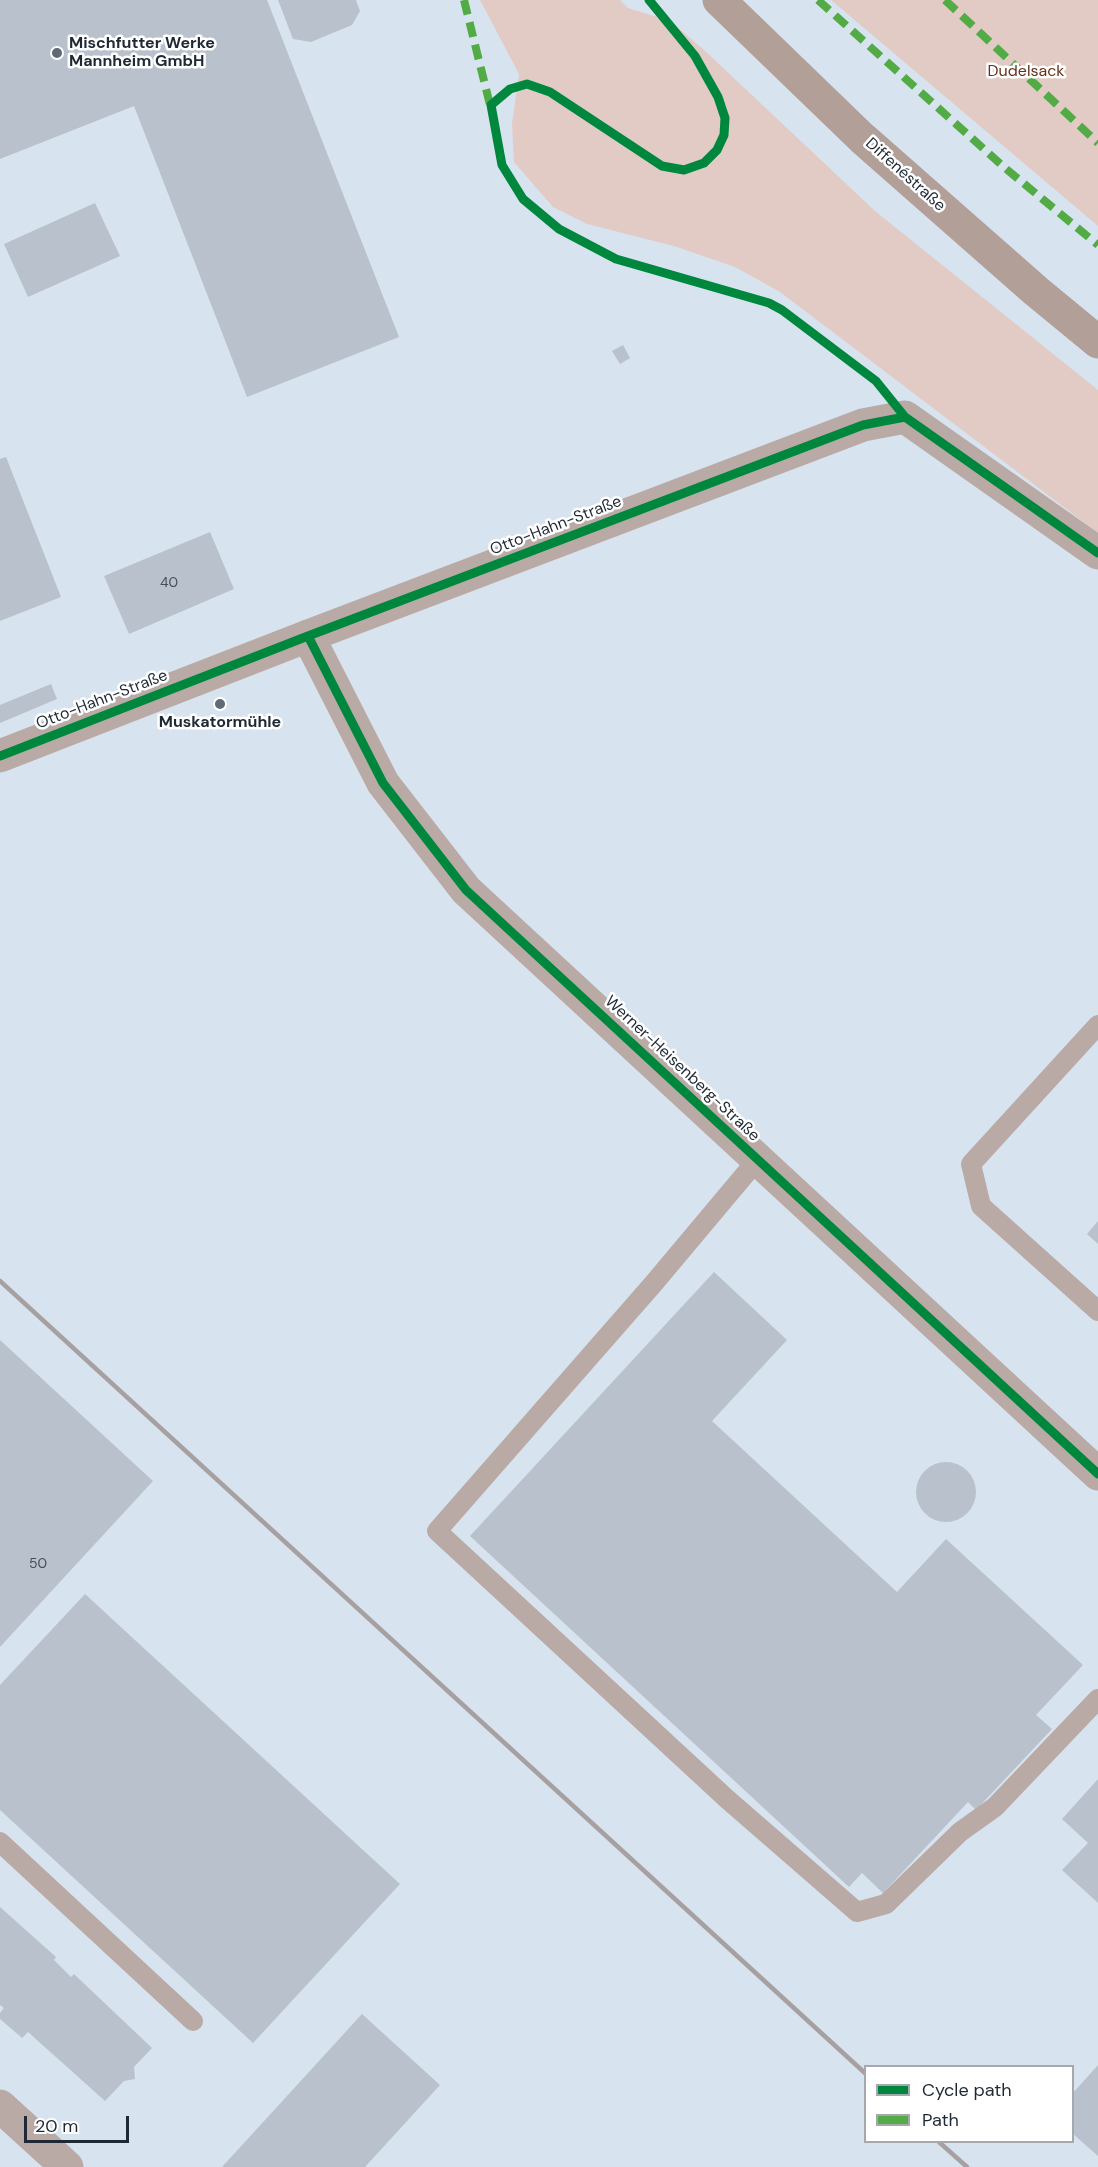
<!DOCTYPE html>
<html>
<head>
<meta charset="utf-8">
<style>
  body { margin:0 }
  #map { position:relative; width:1098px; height:2167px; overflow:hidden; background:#d8e3f0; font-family:"DM Sans",sans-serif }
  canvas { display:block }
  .legend { position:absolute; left:864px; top:2065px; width:210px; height:78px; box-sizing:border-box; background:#fff; border:2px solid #a5a9ae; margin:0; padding:8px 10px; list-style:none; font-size:18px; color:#1f2934 }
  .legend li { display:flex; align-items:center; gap:12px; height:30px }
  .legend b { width:30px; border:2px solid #a5a9ae }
  .scale { position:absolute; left:24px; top:2116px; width:105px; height:27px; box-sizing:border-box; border:3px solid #1f2934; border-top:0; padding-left:8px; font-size:18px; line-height:21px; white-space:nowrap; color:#1f2934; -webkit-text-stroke:4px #fff; paint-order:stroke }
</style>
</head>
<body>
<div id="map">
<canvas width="1098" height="2167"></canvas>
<ul class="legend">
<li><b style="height:8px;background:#00873e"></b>Cycle path</li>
<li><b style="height:8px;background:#52ab45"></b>Path</li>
</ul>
<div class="scale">20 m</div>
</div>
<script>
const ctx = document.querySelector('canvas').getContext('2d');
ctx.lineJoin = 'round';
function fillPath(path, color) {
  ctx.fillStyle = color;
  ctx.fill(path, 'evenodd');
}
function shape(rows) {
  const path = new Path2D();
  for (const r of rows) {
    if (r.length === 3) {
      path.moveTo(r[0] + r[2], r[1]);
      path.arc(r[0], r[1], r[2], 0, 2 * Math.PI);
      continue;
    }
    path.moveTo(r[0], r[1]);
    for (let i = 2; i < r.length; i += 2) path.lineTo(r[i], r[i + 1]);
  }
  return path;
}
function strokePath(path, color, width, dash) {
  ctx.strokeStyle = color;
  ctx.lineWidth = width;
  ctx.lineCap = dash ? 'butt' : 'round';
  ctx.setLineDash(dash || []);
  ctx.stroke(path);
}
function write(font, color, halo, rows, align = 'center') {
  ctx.font = font + ' "DM Sans",sans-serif';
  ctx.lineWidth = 5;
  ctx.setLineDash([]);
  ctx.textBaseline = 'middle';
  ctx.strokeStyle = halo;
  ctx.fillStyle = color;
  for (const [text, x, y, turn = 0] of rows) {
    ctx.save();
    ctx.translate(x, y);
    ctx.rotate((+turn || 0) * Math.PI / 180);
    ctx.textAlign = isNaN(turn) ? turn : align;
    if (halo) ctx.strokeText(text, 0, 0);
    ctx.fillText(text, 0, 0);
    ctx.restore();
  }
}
fillPath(shape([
  [480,0,620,0,628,8,670,21,703,49,875,211,1098,390,1098,533,780,292,735,267,674,246,587,224,553,207,514,162,512,124,519,74],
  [831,0,1098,0,1098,226]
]), '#e1cbc4');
fillPath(shape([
  [0,0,267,0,399,337,247,397,134,106,0,159],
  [278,0,356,0,360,11,352,25,311,42,293,39],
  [95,203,120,256,28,297,4,244],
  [623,345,630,358,620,364,612,351],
  [6,457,61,597,0,621,0,459],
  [210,532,234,589,129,634,104,576],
  [51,684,57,699,0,723,0,705],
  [1098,1221,1098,1244,1087,1234],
  [714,1272,787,1340,712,1421,897,1592,946,1539,1083,1665,1036,1715,1052,1729,976,1810,968,1802,883,1893,862,1873,849,1887,470,1536],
  [0,1340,153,1481,0,1647],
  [946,1492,30],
  [85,1594,400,1884,253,2043,0,1810,0,1685],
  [1098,1779,1098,1903,1062,1870,1088,1843,1062,1819],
  [0,1907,56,1957,54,1960,71,1977,74,1974,152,2048,134,2067,135,2079,124,2081,105,2101,28,2032,22,2038,0,2019,0,2013,4,2008,0,2005],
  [362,2014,440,2085,365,2167,222,2167],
  [1098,2065,1098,2156,1072,2133,1072,2094]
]), '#b8c1cc');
strokePath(shape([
  [1098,1025,971,1164,981,1206,1098,1311],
  [758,1159,654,1283,437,1531,727,1799,857,1912,886,1904,960,1832,995,1807,1098,1699],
  [0,1842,193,2021]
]), '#b9aaa5', 20);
strokePath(shape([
  [308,636,383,783,466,890,1098,1474],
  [0,756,308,636,863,425,905,417,1098,553],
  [0,2106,67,2167]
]), '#b9aaa5', 33);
strokePath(shape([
  [719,0,862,138,1036,291,1098,342]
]), '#b19f98', 33);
strokePath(shape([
  [0,1281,866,2074],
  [939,2142,967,2167]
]), '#a7a0a0', 4.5);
strokePath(shape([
  [464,0,491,109],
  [818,0,1005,168,1098,245],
  [945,0,1098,143]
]), '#52ab45', 8, [15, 8]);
strokePath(shape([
  [649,0,695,56,718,97,725,118,724,135,717,150,704,163,684,170,662,166,550,92,527,84,510,89,491,105,502,165,523,199,559,229,616,259,769,303,782,310,876,381,905,417,1098,553],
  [308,636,383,783,466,890,1098,1474],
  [0,756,308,636,863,425,905,417]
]), '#00873e', 9);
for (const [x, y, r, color] of [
  [57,53,6,"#606a76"],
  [220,704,6,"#606a76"]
]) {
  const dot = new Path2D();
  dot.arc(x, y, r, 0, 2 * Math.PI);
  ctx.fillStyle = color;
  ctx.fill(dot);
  strokePath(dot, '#fff', 2);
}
write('14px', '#454f5a', null, [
  ["40",169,583],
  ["50",38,1564]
]);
write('bold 16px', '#1f2934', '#fff', [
  ["Mischfutter Werke",69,44],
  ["Mannheim GmbH",69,62],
  ["Muskatormühle",220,723,"center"]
], 'left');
write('16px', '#653118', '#fff', [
  ["Dudelsack",1026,72]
]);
write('16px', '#1f2934', '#fff', [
  ["Diffenéstraße",905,175,42],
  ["Otto-Hahn-Straße",556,526,-21],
  ["Otto-Hahn-Straße",102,700,-21],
  ["Werner-Heisenberg-Straße",682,1069,43]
]);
</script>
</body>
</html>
